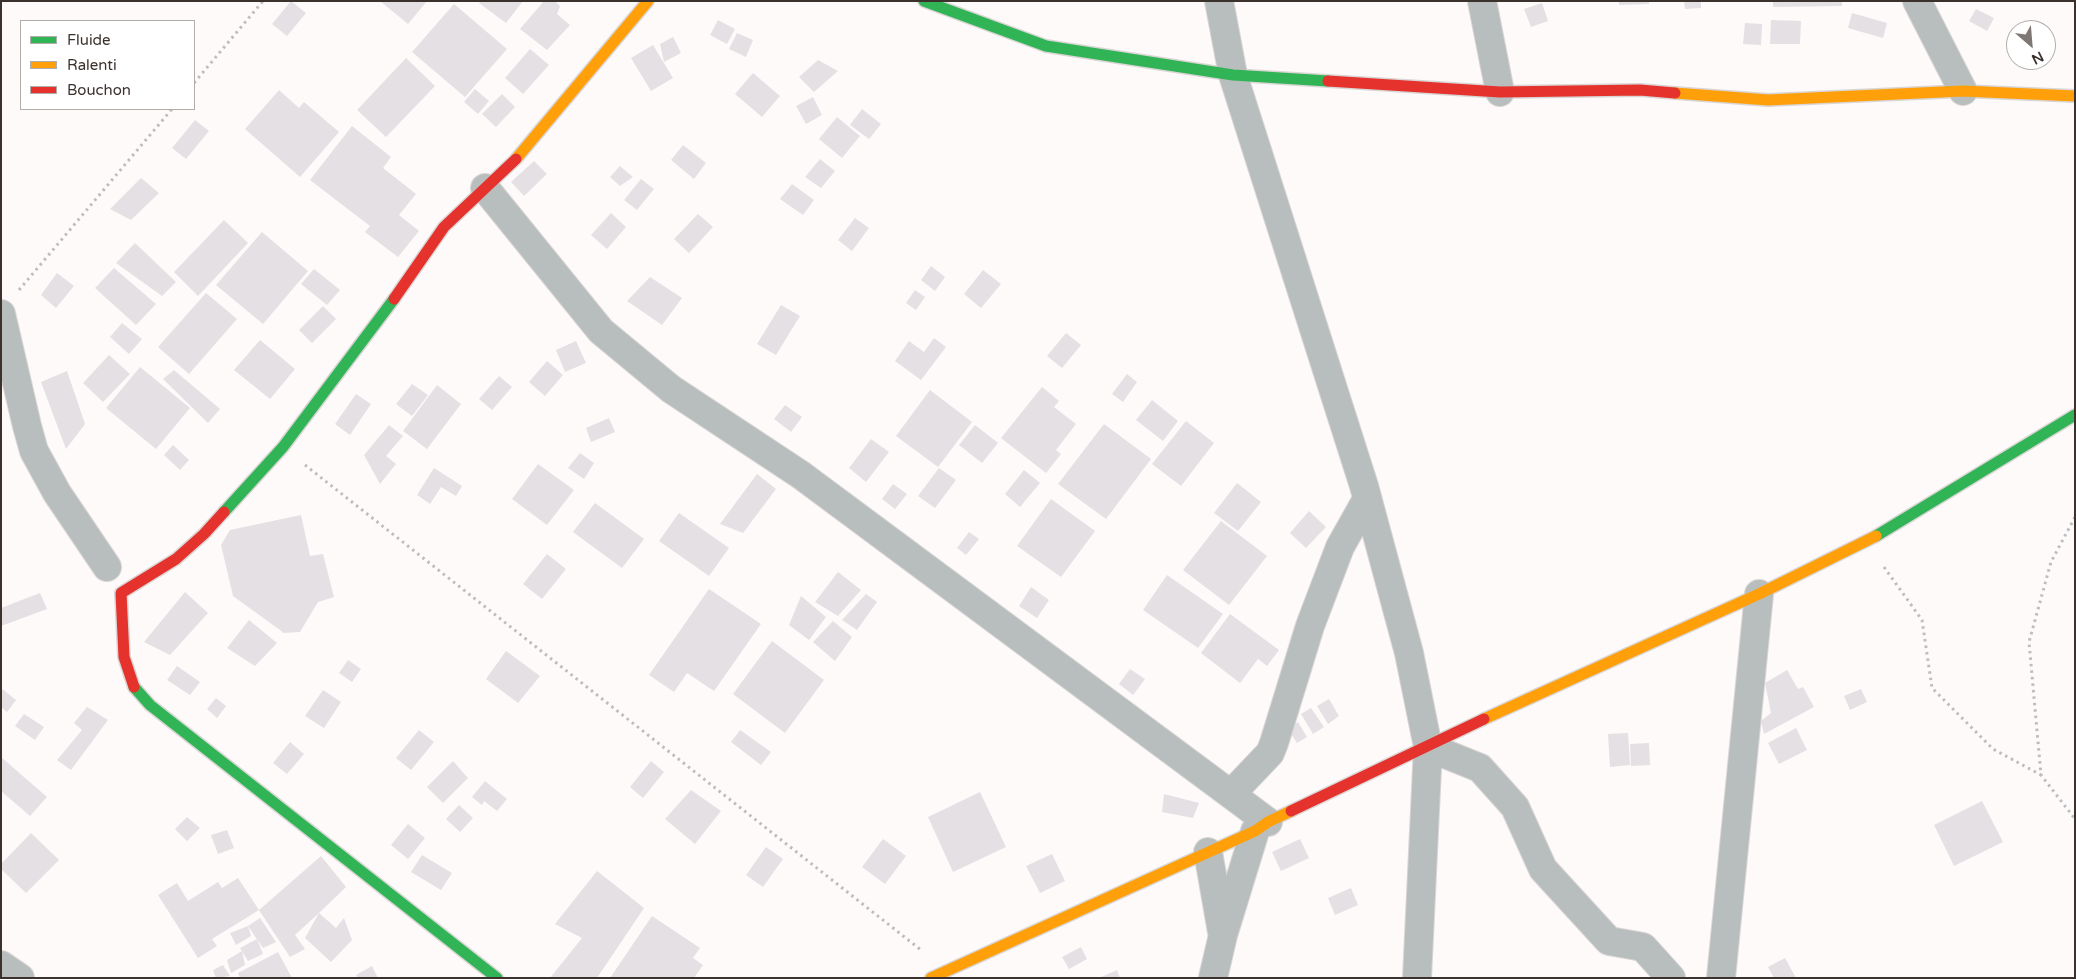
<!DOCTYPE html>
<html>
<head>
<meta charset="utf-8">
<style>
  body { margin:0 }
  #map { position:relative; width:2076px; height:979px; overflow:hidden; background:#fdfaf9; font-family:"Varela Round",sans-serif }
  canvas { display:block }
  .frame { position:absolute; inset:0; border:2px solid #3b312d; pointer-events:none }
  .legend { position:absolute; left:20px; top:20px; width:175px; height:90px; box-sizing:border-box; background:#fff; border:1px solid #b1adab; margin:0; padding:6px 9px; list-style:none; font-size:15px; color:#3b312d }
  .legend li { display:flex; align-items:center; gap:10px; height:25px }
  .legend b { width:25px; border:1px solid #b1adab }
  .north { position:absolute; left:2006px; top:20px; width:50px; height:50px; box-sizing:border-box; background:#fff; border:1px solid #b1adab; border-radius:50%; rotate:153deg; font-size:14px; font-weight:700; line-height:20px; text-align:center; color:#3b312d }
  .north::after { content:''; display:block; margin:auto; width:18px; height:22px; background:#7f7774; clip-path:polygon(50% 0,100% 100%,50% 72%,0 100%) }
</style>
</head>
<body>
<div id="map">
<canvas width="2076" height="979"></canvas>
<div class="frame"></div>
<ul class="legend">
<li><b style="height:6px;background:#30b455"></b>Fluide</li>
<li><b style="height:6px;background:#ff9f0a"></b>Ralenti</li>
<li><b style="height:6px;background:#e5322d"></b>Bouchon</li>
</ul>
<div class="north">N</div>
</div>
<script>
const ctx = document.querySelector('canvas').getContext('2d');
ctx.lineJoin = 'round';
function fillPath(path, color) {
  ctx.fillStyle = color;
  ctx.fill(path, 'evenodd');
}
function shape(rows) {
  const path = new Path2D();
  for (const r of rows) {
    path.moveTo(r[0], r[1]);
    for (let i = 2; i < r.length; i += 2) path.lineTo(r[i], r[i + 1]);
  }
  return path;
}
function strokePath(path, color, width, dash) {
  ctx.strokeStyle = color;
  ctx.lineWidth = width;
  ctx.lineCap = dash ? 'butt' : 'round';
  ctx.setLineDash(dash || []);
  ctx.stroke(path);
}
fillPath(shape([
  [291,1,306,13,287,36,272,24],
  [380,1,427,1,408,24],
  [481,1,523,1,506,23,479,3],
  [544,1,555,1,560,6,557,14,570,25,547,50,520,29],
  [1619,1,1649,1,1649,4,1619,5],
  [1684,1,1701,1,1701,8,1685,9],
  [1773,1,1842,1,1842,6,1773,7],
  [1542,3,1548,21,1531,27,1524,9],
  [454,4,507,49,465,97,412,52],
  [1976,9,1994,18,1987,31,1969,21],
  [1852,13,1887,23,1883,38,1848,28],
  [718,20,735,29,727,44,710,35],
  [1771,20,1801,21,1800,44,1770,44],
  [1745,23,1762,24,1761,45,1743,44],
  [737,33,753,40,746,57,729,49],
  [673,37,681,53,664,62,660,44],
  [653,45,673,78,651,91,631,58],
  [530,49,549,65,523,94,505,78],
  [406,58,435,86,386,137,357,110],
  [818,60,838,71,814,92,799,77],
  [753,73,780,96,762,117,735,94],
  [475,89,489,101,478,114,464,102],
  [279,90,299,108,304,102,339,132,300,177,245,129],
  [502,94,515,107,496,127,482,114],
  [813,97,822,115,806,124,796,106],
  [862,109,881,124,869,139,850,125],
  [837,117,860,136,842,158,819,139],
  [195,120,209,131,186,159,172,148],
  [352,126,391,157,383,168,416,194,399,215,419,231,398,257,365,232,370,226,310,180],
  [683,145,706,163,694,179,671,160],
  [820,159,835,171,821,188,805,177],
  [534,161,547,174,524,196,511,182],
  [620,166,633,177,620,186,610,177],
  [141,178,159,193,131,220,110,209],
  [641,179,654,189,637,210,624,200],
  [792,184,814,200,803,215,780,199],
  [611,213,626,227,607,249,591,235],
  [698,214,713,227,689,253,674,239],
  [855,218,869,228,852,251,838,240],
  [224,220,248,243,198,296,174,272],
  [262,232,308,271,263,324,216,285],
  [135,243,176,282,162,296,116,263],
  [931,266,945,277,935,291,921,280],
  [114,268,156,304,136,325,95,288],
  [314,269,340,290,327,305,301,284],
  [983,270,1001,284,981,308,964,294],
  [57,273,74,286,56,308,41,295],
  [650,277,682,298,662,325,627,301],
  [915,290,925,297,916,310,906,303],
  [206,293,237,319,189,374,158,347],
  [781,305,800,316,776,355,757,344],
  [323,306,336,319,312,343,299,330],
  [122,323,142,339,129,354,110,337],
  [1066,333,1081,345,1062,368,1047,356],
  [934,338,946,347,921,380,895,361,909,341,924,352],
  [260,340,295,369,270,399,234,370],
  [576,341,586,363,565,372,556,350],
  [109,355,130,374,103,402,83,383],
  [547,361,563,375,545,396,529,382],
  [140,367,190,408,156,449,106,408],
  [174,370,220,409,208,423,163,379],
  [67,371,85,424,66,449,41,382],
  [1127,374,1137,382,1123,402,1112,394],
  [499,376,512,387,492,410,479,399],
  [412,384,428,395,412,416,396,404],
  [437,385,461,404,427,449,403,431],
  [1042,387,1059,401,1054,407,1076,424,1056,450,1061,454,1046,473,1001,438],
  [930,390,972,422,938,467,896,436],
  [356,394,371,404,350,435,335,424],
  [1152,400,1178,421,1163,441,1136,420],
  [785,405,802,417,791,432,774,419],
  [609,418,615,432,591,442,586,428],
  [1186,421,1214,443,1181,486,1152,464],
  [1104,424,1151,459,1106,519,1058,484],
  [389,425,403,436,386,456,396,464,380,484,364,455],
  [975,425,998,443,982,463,959,445],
  [871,439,889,452,866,482,849,468],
  [173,445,189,460,180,470,164,455],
  [580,453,594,463,584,479,568,468],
  [538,464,574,490,547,525,512,499],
  [434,468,462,486,456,496,441,487,430,504,417,495],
  [939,468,956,480,935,508,918,496],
  [1024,470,1040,483,1020,507,1005,494],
  [757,474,776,489,743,533,720,524],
  [1237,483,1261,502,1238,531,1214,513],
  [893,484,907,494,895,509,882,499],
  [1051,499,1095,531,1061,577,1017,546],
  [595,503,644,539,622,568,573,532],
  [1309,511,1326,527,1306,548,1290,533],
  [679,513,729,548,709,576,659,541],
  [301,515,310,556,323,554,334,597,318,602,300,632,284,633,233,596,221,545,230,530],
  [1221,521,1267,556,1229,605,1183,570],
  [969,532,979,539,966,555,957,548],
  [547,554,566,569,542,599,523,584],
  [838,572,861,590,838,616,815,602],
  [1167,575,1223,614,1198,648,1143,610],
  [1031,587,1049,600,1037,618,1019,606],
  [709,589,761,624,714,691,687,673,674,692,649,675],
  [185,592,208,613,170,655,144,642],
  [40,593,47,609,1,626,1,608],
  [866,594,877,602,857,630,842,620],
  [801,596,826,617,809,640,789,625],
  [1230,614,1279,650,1267,666,1258,659,1240,683,1201,653],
  [249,620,277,643,255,666,227,648],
  [833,621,852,637,835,661,813,642],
  [772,641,824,680,785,733,733,694],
  [506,651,540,676,518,703,486,679],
  [348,660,361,669,352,682,339,673],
  [177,666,200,682,190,695,167,680],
  [1130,669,1145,679,1133,695,1119,684],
  [1787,670,1798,689,1803,687,1814,707,1764,734,1761,721,1771,713,1765,683],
  [1,688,16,700,7,712,1,707],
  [1861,689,1867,702,1850,710,1844,696],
  [323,690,341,702,324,728,305,716],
  [216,698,226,706,217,718,207,709],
  [1329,699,1339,716,1328,724,1317,706],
  [87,707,108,720,71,770,57,760,82,730,74,723],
  [1311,708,1324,727,1313,734,1301,714],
  [24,714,44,727,35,740,15,726],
  [1298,722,1307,737,1297,743,1288,729],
  [1796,728,1807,750,1779,764,1768,743],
  [419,730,434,742,411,770,396,758],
  [740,730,771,752,761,765,731,742],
  [1628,733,1630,765,1610,767,1608,734],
  [290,742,304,754,287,774,273,763],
  [1649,743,1650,765,1631,766,1630,744],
  [1,757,47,797,30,816,1,791],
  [453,761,468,778,443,803,427,787],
  [651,761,664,772,643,798,630,787],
  [485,781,507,799,497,811,484,801,482,805,472,797],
  [691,790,721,811,695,844,665,819],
  [980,792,1006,847,953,872,928,817],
  [1164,794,1199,803,1193,818,1162,812],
  [1982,801,2003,842,1954,866,1934,825],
  [459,805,473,818,460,832,446,819],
  [187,817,200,828,187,841,175,829],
  [408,824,425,838,408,859,391,845],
  [227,830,234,848,218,854,211,835],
  [31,833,59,860,26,893,1,869,1,864],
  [883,839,906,856,885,884,862,867],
  [1300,839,1309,858,1281,871,1272,852],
  [766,847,783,859,763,887,746,875],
  [1052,854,1065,881,1040,893,1026,866],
  [422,855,452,873,441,890,411,872],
  [321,856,346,887,319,913,336,928,344,918,352,940,331,962,305,938,319,913,295,935,305,949,290,957,259,910],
  [597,871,644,908,597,978,550,978,582,938,555,924],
  [238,878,259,910,212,939,217,946,198,958,158,895,177,883,188,901,218,882,222,888],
  [1351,888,1358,905,1335,915,1328,898],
  [652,916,700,948,693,958,703,965,694,978,610,978],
  [260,918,276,942,263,948,248,926],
  [248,926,251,936,236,945,230,933],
  [257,939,263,954,248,961,240,948],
  [1081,947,1087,959,1069,969,1062,957],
  [242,951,245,965,231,973,227,960],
  [278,952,292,978,240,978,238,973],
  [1785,958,1796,978,1774,978,1768,967],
  [223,965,230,976,216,978,213,970],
  [372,966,378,978,358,978,356,975],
  [1117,970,1120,978,1099,978]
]), '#e4e0e4');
const street = shape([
  [1219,1,1233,75,1364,486,1409,653,1428,747,1417,978],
  [1482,1,1500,92],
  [1917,1,1963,91],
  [485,188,601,331,671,389,801,475,1268,822],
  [1,314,27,426,34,451,57,493,107,567],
  [1428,747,1480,768,1515,807,1543,869,1609,941,1643,947,1671,978],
  [1231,794,1270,753,1274,743,1310,626,1340,547,1367,499],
  [1208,852,1222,932],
  [1,965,20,978],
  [1213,978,1223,935,1255,831],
  [1721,978,1759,594]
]);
const fast = shape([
  [924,1,1046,46,1233,75,1328,81],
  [224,512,283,447,394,299],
  [1876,536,2075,415],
  [134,687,150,705,497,978]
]);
const slow = shape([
  [1675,93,1768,100,1963,91,2075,96],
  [516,159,648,1],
  [1484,719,1759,594,1876,536],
  [931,978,1255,831,1268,822,1291,811]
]);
const jam = shape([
  [1328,81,1500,92,1640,90,1675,93],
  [394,299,444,227,516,159],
  [134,687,124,657,121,593,176,559,204,534,224,512],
  [1291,811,1484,719]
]);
strokePath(street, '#d9d6d5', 30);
strokePath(fast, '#d9d6d5', 14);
strokePath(slow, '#d9d6d5', 14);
strokePath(jam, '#d9d6d5', 14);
strokePath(shape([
  [194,83,263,1],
  [19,290,172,109],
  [305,465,921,950],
  [2075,517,2051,562,2029,642,2041,775,2075,819],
  [1884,567,1922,620,1932,688,1993,749,2041,775]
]), '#bcbebe', 3, [2.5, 4]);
strokePath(street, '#b8bdbd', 28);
strokePath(fast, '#30b455', 11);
strokePath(slow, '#ff9f0a', 11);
strokePath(jam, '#e5322d', 11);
</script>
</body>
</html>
